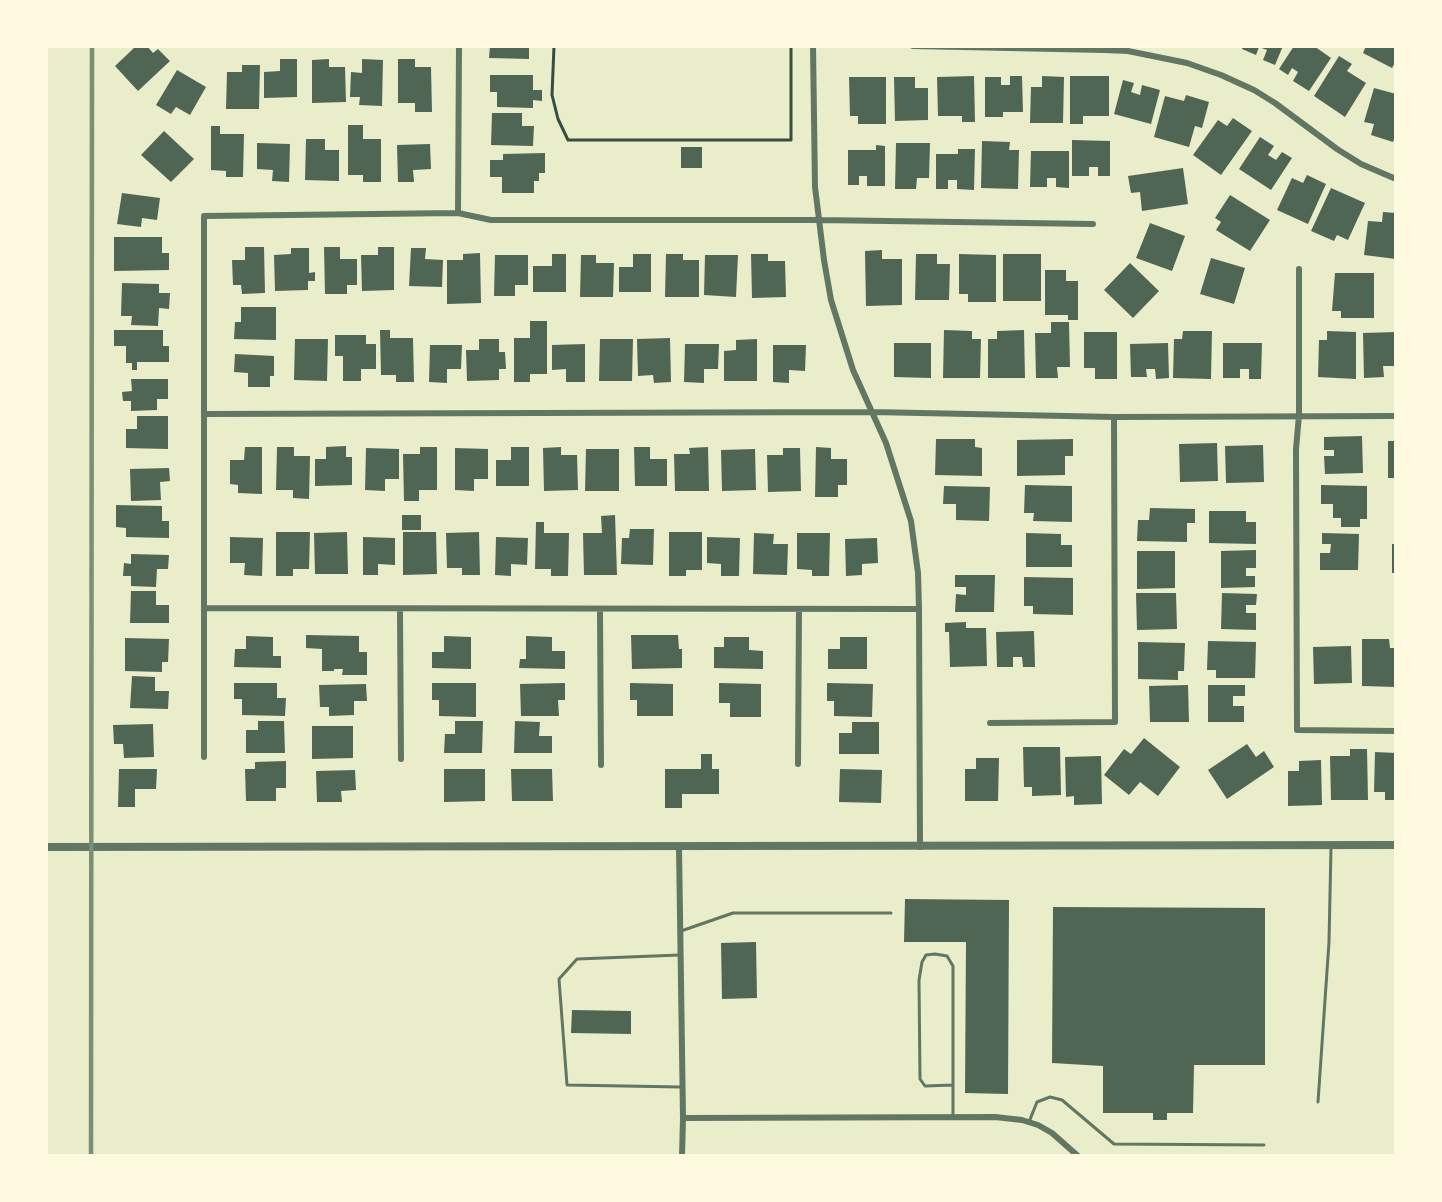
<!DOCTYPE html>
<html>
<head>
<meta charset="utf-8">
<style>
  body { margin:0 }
  #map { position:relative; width:1442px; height:1202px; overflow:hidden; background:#e9edc9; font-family:Lato,sans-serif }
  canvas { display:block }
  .frame { position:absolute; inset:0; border:48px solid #fefae0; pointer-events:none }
</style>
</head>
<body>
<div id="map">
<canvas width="1442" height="1202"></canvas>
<div class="frame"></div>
</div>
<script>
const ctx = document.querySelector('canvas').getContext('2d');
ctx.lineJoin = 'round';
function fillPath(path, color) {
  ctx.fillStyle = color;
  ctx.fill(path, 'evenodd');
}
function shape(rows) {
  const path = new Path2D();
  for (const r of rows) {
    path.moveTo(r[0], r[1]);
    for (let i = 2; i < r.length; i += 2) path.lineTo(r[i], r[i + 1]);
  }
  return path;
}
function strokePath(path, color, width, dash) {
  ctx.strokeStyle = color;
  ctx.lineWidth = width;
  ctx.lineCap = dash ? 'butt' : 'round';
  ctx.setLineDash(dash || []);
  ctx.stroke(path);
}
fillPath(shape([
  [136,46,147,46,153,53,158,49,170,61,138,91,115,66],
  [490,46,529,46,529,59,489,58],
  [1243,46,1283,46,1275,65,1263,60,1267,50,1259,47,1256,55,1242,49],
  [1294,46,1314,46,1331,58,1309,91,1293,81,1298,72,1292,68,1288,75,1279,69],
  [1366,46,1396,46,1396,61,1392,68,1363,53],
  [1339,56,1352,64,1347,71,1366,83,1345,117,1314,96],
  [280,59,297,59,297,97,264,98,264,72,280,71],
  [329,59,329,67,345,67,346,102,312,103,312,60],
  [362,59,383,60,382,106,359,105,360,97,350,97,351,72,362,73],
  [398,59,415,59,415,67,431,67,432,112,415,112,415,103,398,103],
  [242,65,260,65,259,109,226,109,227,72,242,72],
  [177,70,206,87,190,115,176,107,171,114,156,105],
  [490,75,533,75,533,90,542,90,542,101,533,100,533,108,497,107,497,92,490,92],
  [974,76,975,122,962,122,962,116,938,116,937,77],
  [1010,76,1022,76,1023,112,1003,112,1003,117,985,117,985,77,1001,77,1001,85,1010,85],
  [1042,76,1064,77,1063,123,1030,123,1031,87,1042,87],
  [1070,76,1109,76,1109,116,1083,116,1083,124,1070,124],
  [849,77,886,77,886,124,858,124,858,116,850,116],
  [894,77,915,77,915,88,928,88,928,120,895,121],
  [1123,80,1134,83,1131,92,1140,95,1142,85,1160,90,1151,124,1114,114],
  [1374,88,1396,94,1396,134,1393,142,1371,135,1374,124,1364,122],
  [1186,95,1209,102,1202,128,1195,126,1189,147,1154,137,1165,96,1184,101],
  [492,113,522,113,522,126,534,126,533,146,491,145],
  [1233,118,1252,131,1221,175,1193,155,1218,120,1227,126],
  [348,125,363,125,363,139,381,139,381,182,363,182,363,175,348,175],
  [211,126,220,126,220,134,244,134,243,177,226,177,226,171,211,170],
  [164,131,194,159,171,182,141,155],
  [1260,137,1274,146,1268,155,1276,160,1282,152,1292,158,1271,190,1239,169],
  [306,139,325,139,325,150,339,150,339,181,305,180],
  [1072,140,1110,141,1110,176,1098,176,1098,167,1089,167,1089,176,1072,176],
  [982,141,1010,142,1009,150,1019,150,1018,189,981,188],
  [257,143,290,144,289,182,272,181,273,170,257,169],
  [896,143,930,143,929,178,917,178,916,189,895,189],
  [430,144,431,169,413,170,414,182,398,182,397,145],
  [876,145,885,146,885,186,867,186,867,176,859,176,859,185,848,185,848,150,876,150],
  [681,147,702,147,702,168,681,168],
  [958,149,975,149,974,190,957,189,957,180,948,180,948,189,936,189,936,154,958,154],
  [1031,151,1069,151,1069,188,1056,187,1056,178,1047,178,1047,187,1030,187],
  [545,153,545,173,539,173,539,181,534,181,534,193,502,193,502,177,490,177,490,160,503,160,503,154],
  [1183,168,1188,204,1142,211,1140,192,1131,193,1128,176],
  [1307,175,1326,184,1308,224,1277,210,1292,178,1303,183],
  [1331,188,1365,203,1348,240,1337,235,1334,241,1311,231],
  [122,193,160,198,157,220,142,218,141,227,117,224],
  [1230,195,1270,220,1250,251,1216,230,1221,222,1215,218],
  [1383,212,1396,213,1396,259,1364,255,1368,221,1382,222],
  [1150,223,1185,236,1172,271,1136,258],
  [114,237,162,237,162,253,169,253,169,270,114,271],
  [245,247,264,247,265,293,242,294,241,285,233,285,232,260,245,260],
  [324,247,340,247,340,259,357,259,357,285,347,285,347,294,325,294],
  [378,247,394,247,394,290,362,291,361,255,378,255],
  [291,248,309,248,309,273,315,272,315,281,308,281,308,290,275,291,274,255,291,254],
  [411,248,426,248,425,259,443,260,442,287,409,286],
  [882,250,882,259,902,259,902,305,866,306,865,251],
  [480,253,481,303,447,304,447,260,463,260,463,254],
  [552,254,566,254,566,292,533,292,533,266,552,266],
  [633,254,651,254,651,292,619,292,619,267,633,267],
  [666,254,683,254,683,260,699,260,699,297,665,297],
  [751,254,768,254,768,261,785,261,786,297,752,298],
  [916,254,937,254,937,264,950,264,949,300,915,300],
  [959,254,996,255,996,302,968,302,968,294,959,294],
  [1003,254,1041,254,1041,301,1003,301],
  [495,255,528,255,528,285,515,285,515,296,494,296],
  [581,255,596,255,596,263,614,263,613,297,580,297],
  [705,255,738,255,736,297,704,295],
  [1211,258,1245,268,1234,304,1200,294],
  [1130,263,1159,291,1133,318,1104,290],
  [1045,270,1066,270,1066,281,1078,281,1078,320,1068,320,1068,315,1045,315],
  [1335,273,1374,273,1374,318,1341,318,1341,311,1332,311],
  [122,283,159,284,159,293,170,293,169,309,159,308,158,326,131,325,132,316,121,316],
  [241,307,276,307,276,340,234,339,235,322,241,322],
  [530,321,547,321,547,374,530,374,530,382,514,382,514,338,530,338],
  [1051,322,1069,322,1070,367,1057,367,1058,378,1036,378,1035,333,1051,333],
  [114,330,163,330,163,346,169,346,169,362,137,362,137,370,132,370,132,363,126,363,126,346,114,346],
  [380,330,390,330,390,338,413,338,414,382,396,382,396,375,381,375],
  [944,330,972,331,972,339,981,339,980,378,943,378],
  [1024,330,1025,378,988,378,988,339,997,339,997,331],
  [1183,331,1212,331,1211,379,1173,378,1174,339,1182,339],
  [1327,331,1356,332,1356,379,1318,377,1319,340,1327,340],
  [1084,332,1117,332,1117,379,1095,379,1095,368,1084,368],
  [1396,332,1396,366,1383,366,1384,377,1364,378,1363,333],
  [335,335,366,335,366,344,376,344,376,369,361,369,361,381,343,381,343,356,335,356],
  [670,338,671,382,654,383,653,375,638,376,637,339],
  [295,339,328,339,327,381,294,380],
  [479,339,499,339,499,352,505,352,506,369,499,369,499,380,467,381,466,350,479,350],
  [600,339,633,339,632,381,599,381],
  [757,339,757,381,724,381,724,351,736,350,736,340],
  [894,343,931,343,931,378,894,377],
  [1168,343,1169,378,1156,379,1155,369,1146,369,1147,377,1131,377,1130,344],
  [1223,343,1262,343,1261,379,1249,379,1249,369,1240,369,1240,378,1223,378],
  [585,344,585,382,566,382,566,369,552,370,552,345],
  [685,344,719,344,718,369,704,369,704,383,684,382],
  [430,345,462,345,461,369,447,369,447,383,429,382],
  [773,345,806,345,805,371,789,370,789,383,773,382],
  [235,354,274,356,274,376,270,376,270,387,248,387,248,373,234,372],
  [131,379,168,379,168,399,157,399,157,410,131,411,131,401,123,401,122,392,132,391],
  [137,416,168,416,168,449,126,448,126,429,137,429],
  [1362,436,1363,473,1325,474,1324,456,1334,456,1334,450,1324,450,1324,437],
  [936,439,975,439,975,447,982,448,982,476,935,475],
  [1073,439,1073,456,1065,456,1065,475,1017,476,1017,440],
  [1388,441,1396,441,1396,478,1388,478],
  [1217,443,1218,481,1180,482,1179,444],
  [1263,445,1264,482,1226,483,1225,446],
  [346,446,346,457,352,457,352,485,315,486,315,459,326,459,326,447],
  [245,447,262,447,262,494,238,493,238,485,230,484,230,460,244,460],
  [277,447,294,447,294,456,310,456,309,499,293,498,293,490,276,490],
  [420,447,437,447,437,490,419,490,419,501,404,501,403,454,420,454],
  [511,447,529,447,529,486,496,486,496,460,511,460],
  [561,447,561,455,577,455,578,490,544,491,543,448],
  [634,447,650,447,650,459,667,459,667,486,635,486],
  [708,447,709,491,675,491,674,454,690,454,689,448],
  [816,447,831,448,831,459,847,459,847,485,838,485,838,497,815,497],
  [366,448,399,449,399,479,385,479,385,491,365,490],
  [455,448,488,449,488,479,474,479,474,491,455,490],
  [783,448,800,448,801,491,768,492,767,455,783,455],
  [586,449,619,449,619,491,585,491],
  [755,449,756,490,722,491,721,450],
  [169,468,170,481,160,482,161,500,131,501,130,469],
  [1025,485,1072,486,1072,522,1033,521,1034,513,1024,513],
  [1321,485,1367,486,1367,519,1360,519,1360,527,1341,527,1341,518,1333,518,1333,504,1321,504],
  [944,486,990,487,989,521,956,520,956,504,943,504],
  [116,505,162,506,162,521,169,521,169,538,126,537,126,528,116,527],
  [1150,508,1195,509,1195,523,1187,523,1187,542,1137,541,1138,520,1149,520],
  [1209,511,1246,511,1246,522,1256,522,1256,544,1209,543],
  [402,515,421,515,421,530,402,530],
  [615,515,617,575,584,575,583,533,602,533,601,516],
  [536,522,544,522,544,533,569,533,568,576,551,576,551,569,535,569],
  [630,529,654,529,653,565,621,564,622,538,629,538],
  [276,532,310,532,309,569,293,569,293,576,276,576],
  [347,532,348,574,315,574,314,533],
  [403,532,436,532,437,574,403,575],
  [479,532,480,575,462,575,462,568,447,568,446,533],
  [669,532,702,532,702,570,686,570,686,576,669,576],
  [754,533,774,534,773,544,788,544,787,575,753,574],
  [797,533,830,533,829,576,812,576,812,570,797,569],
  [1026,533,1061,534,1061,545,1072,545,1072,567,1026,567],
  [1322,533,1359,534,1358,570,1320,570,1320,553,1330,553,1331,544,1322,544],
  [230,537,263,538,262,576,244,575,245,563,230,563],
  [363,537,395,538,395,565,378,564,378,575,363,575],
  [496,537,528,538,527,565,511,564,511,576,495,575],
  [707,537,740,538,739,576,721,576,721,564,707,563],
  [877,538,878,563,862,564,862,575,846,576,845,539],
  [1392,544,1396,544,1396,573,1392,573],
  [1256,550,1256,568,1246,568,1246,576,1255,576,1255,587,1221,588,1221,551],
  [1137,551,1175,551,1175,588,1137,589],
  [131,554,169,555,168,569,157,569,156,587,131,586,131,576,123,576,124,563,131,564],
  [955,575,995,575,994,612,955,612,956,594,966,595,966,587,955,587],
  [1024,577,1073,578,1073,615,1033,614,1033,606,1024,606],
  [131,591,156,591,156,605,169,605,169,623,130,623],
  [1136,593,1176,593,1177,629,1137,630],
  [1222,593,1257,594,1256,605,1246,605,1246,613,1256,613,1256,630,1221,629],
  [966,622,966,628,986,628,987,666,950,667,949,632,945,632,945,623],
  [1034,631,1035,667,1023,667,1022,657,1013,657,1013,667,997,667,996,632],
  [306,635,359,636,359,652,367,652,367,675,342,675,343,669,334,669,334,671,322,671,322,649,306,648],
  [631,635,678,635,679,649,682,649,682,668,632,669],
  [246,636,273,637,273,656,281,656,281,668,234,667,235,649,246,649],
  [444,636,471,637,471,669,432,668,432,652,444,652],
  [526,636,552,637,552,651,565,651,565,669,519,668,520,659,526,659],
  [724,637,749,637,749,650,763,651,763,669,714,668,714,647,724,647],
  [840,637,867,637,867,669,828,669,828,649,840,649],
  [125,638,169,639,168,662,162,662,162,672,125,671],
  [1362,639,1389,639,1390,648,1396,648,1396,687,1362,686],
  [1208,641,1256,642,1255,678,1216,678,1216,670,1207,670],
  [1138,642,1185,643,1184,671,1178,671,1178,680,1138,679],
  [1351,646,1352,683,1314,684,1313,647],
  [132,676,155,677,155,691,169,691,168,709,130,708],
  [234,683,277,683,277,698,286,698,285,716,242,715,242,699,234,699],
  [432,683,476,683,476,717,439,716,439,700,432,700],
  [565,683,565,700,558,700,559,716,521,716,520,684],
  [630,683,673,684,673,716,637,716,637,700,630,700],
  [719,683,761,684,761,717,730,717,730,703,719,703],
  [827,683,873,684,872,717,834,716,834,701,827,701],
  [366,684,367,701,354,701,354,715,329,716,329,707,320,707,319,685],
  [1188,685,1189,722,1150,722,1149,686],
  [1208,685,1245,685,1245,696,1233,696,1233,706,1244,706,1244,722,1208,722],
  [258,721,284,721,285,753,246,753,246,730,258,730],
  [455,721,483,721,482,753,444,753,445,734,455,734],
  [515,721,540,722,539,736,552,736,552,753,514,753],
  [852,722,879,722,879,754,839,754,839,733,852,733],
  [153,724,154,757,124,758,123,744,114,744,113,725],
  [312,726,353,726,353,758,312,759],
  [1144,738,1180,767,1158,796,1140,782,1129,795,1104,775,1124,749,1131,754],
  [1247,744,1256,757,1264,751,1274,767,1227,799,1208,770],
  [1023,747,1060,747,1061,795,1032,796,1032,787,1024,787],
  [1350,749,1367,749,1368,800,1331,800,1330,756,1350,756],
  [1375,752,1396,753,1396,800,1385,800,1385,792,1374,792],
  [701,754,712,754,712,769,719,769,719,794,682,794,682,808,665,808,665,769,701,769],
  [1101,756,1102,804,1074,805,1074,796,1066,797,1065,757],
  [976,758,999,758,998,801,965,801,965,769,976,769],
  [1321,760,1322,805,1288,806,1288,771,1299,771,1299,761],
  [286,761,286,788,276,788,276,801,246,801,245,769,255,769,255,762],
  [119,769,157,769,156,789,135,789,135,807,118,807],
  [444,769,485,769,485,801,444,802],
  [511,769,552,769,553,801,512,801],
  [840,769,882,770,881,803,839,802],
  [355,770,356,790,341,791,342,802,317,802,316,771],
  [905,899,1009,900,1008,1094,965,1093,966,942,904,942],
  [1053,907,1265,908,1265,1065,1194,1065,1193,1113,1167,1113,1167,1120,1153,1120,1153,1113,1103,1113,1103,1066,1052,1063],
  [756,942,757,998,722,999,721,943],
  [572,1010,631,1011,631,1034,571,1033]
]), '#4f6655');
strokePath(shape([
  [554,46,552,95,558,119,568,140,791,140,791,46]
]), '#344e41', 3);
strokePath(shape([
  [681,931,733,913,891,913],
  [680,955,577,959,559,979,567,1085,681,1087],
  [1318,1102,1329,942,1331,847],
  [953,1116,953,966,947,956,935,954,926,955,922,962,919,980,920,1079,925,1086,953,1085],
  [1029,1122,1037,1102,1050,1097,1062,1100,1114,1144,1264,1145]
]), '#617663', 3);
strokePath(shape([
  [813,46,815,187,824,260,831,300,853,370,886,443,911,521,918,573,919,609,920,847],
  [913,46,1104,50,1128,51,1187,63,1221,75,1254,90,1275,103,1337,149,1361,164,1396,179],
  [458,213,459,46],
  [1299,269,1299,415,1296,449,1297,730,1396,731],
  [204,414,872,412,1114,417,1396,416],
  [205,608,919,609],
  [600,609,601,765],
  [400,610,401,759],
  [990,723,1115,722,1114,417],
  [204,757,204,216,458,213,491,220,819,220,1093,224],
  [798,764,799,609],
  [679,847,683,1118,682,1156],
  [683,1118,995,1117,1022,1120,1038,1125,1052,1133,1078,1156]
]), '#617663', 6);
strokePath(shape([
  [46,847,1396,845]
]), '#617663', 8);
strokePath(shape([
  [91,1156,92,46]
]), '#7c8e77', 4.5);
</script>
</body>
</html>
